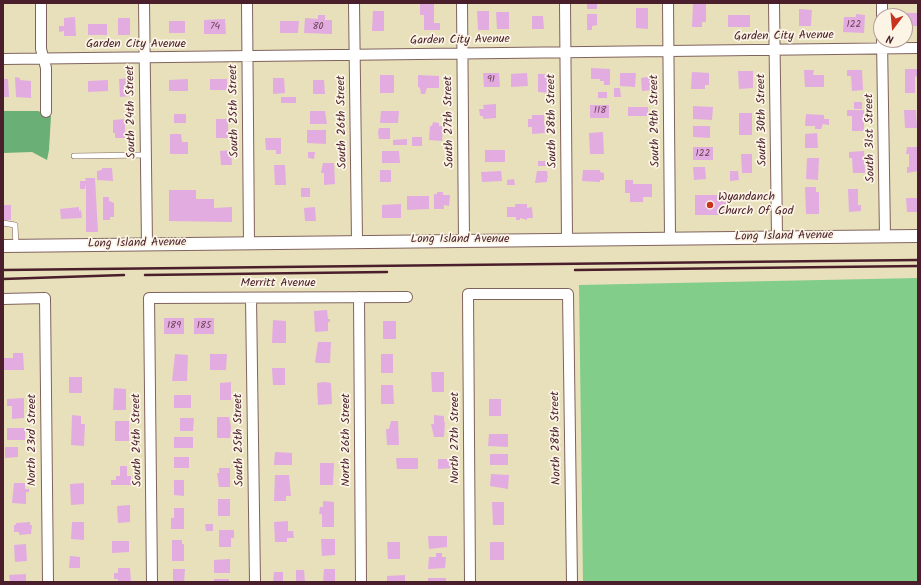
<!DOCTYPE html>
<html>
<head>
<meta charset="utf-8">
<style>
  body { margin:0 }
  #map { position:relative; width:921px; height:585px; overflow:hidden; background:#e7e0bb; font-family:Kalam,sans-serif }
  canvas { display:block }
  .frame { position:absolute; inset:0; border:4px solid #4a1f2b; pointer-events:none }
  .north { position:absolute; left:873px; top:8px; width:40px; height:40px; box-sizing:border-box; background:#fcf5e5; border:1px solid #b59f9b; border-radius:50%; rotate:196deg; font-size:11px; font-weight:700; line-height:16px; text-align:center; color:#4a1f2b }
  .north::after { content:''; display:block; margin:auto; width:14px; height:18px; background:#c8321e; clip-path:polygon(50% 0,100% 100%,50% 72%,0 100%) }
</style>
</head>
<body>
<div id="map">
<canvas width="921" height="585"></canvas>
<div class="frame"></div>
<div class="north">N</div>
</div>
<script>
const ctx = document.querySelector('canvas').getContext('2d');
ctx.lineJoin = 'round';
function fillPath(path, color) {
  ctx.fillStyle = color;
  ctx.fill(path, 'evenodd');
}
function shape(rows) {
  const path = new Path2D();
  for (const r of rows) {
    path.moveTo(r[0], r[1]);
    for (let i = 2; i < r.length; i += 2) path.lineTo(r[i], r[i + 1]);
  }
  return path;
}
function strokePath(path, color, width, dash) {
  ctx.strokeStyle = color;
  ctx.lineWidth = width;
  ctx.lineCap = dash ? 'butt' : 'round';
  ctx.setLineDash(dash || []);
  ctx.stroke(path);
}
function write(font, color, halo, rows, align = 'center') {
  ctx.font = font + ' Kalam,sans-serif';
  ctx.lineWidth = 3.5;
  ctx.setLineDash([]);
  ctx.textBaseline = 'middle';
  ctx.strokeStyle = halo;
  ctx.fillStyle = color;
  for (const [text, x, y, turn = 0] of rows) {
    ctx.save();
    ctx.translate(x, y);
    ctx.rotate((+turn || 0) * Math.PI / 180);
    ctx.textAlign = isNaN(turn) ? turn : align;
    if (halo) ctx.strokeText(text, 0, 0);
    ctx.fillText(text, 0, 0);
    ctx.restore();
  }
}
fillPath(shape([
  [918,278,918,582,583,582,579,285]
]), '#83cd8a');
fillPath(shape([
  [3,111,38,111,51,116,49,150,47,160,32,152,3,153]
]), '#6ab076');
fillPath(shape([
  [420,3,434,3,434,23,440,23,440,30,424,30,424,15,420,15],
  [587,3,597,3,597,9,587,9],
  [693,3,706,3,706,22,702,22,702,27,692,27],
  [636,8,648,8,648,29,636,28],
  [799,9,812,10,811,26,799,26],
  [373,11,384,11,384,31,372,31],
  [477,11,489,11,489,30,478,30],
  [496,12,509,12,509,29,497,29],
  [904,13,918,13,918,26,905,26],
  [587,14,597,14,597,25,592,26,592,30,587,30],
  [856,14,865,15,864,33,843,32,844,17,856,17],
  [318,15,325,15,325,20,332,20,332,34,304,33,305,18,318,19],
  [728,15,750,15,750,27,728,27],
  [532,16,543,16,544,29,532,29],
  [75,17,76,36,64,36,64,31,59,32,59,26,64,26,64,18],
  [118,18,130,18,130,35,118,35],
  [225,19,226,34,204,34,204,20],
  [169,21,185,21,185,33,169,33],
  [280,21,299,21,298,33,280,33],
  [88,24,107,24,107,35,88,35],
  [591,68,610,69,610,85,604,85,604,81,600,81,600,79,591,79],
  [905,69,918,69,918,77,915,76,915,93,905,93],
  [804,70,814,70,813,75,824,75,824,87,805,87],
  [847,70,862,70,863,90,852,91,851,76,847,76],
  [738,71,753,71,753,88,739,89],
  [692,72,709,73,709,85,705,85,705,89,691,89],
  [483,73,499,73,500,87,484,87],
  [527,73,528,86,511,87,511,74],
  [620,73,636,73,635,87,620,86],
  [538,74,550,74,550,93,538,92],
  [380,75,394,75,394,93,380,93],
  [418,75,439,76,439,88,427,88,425,94,421,94,420,88,418,87],
  [653,76,654,90,642,91,641,78],
  [15,77,20,78,20,80,31,81,31,98,16,97],
  [130,78,131,96,120,97,119,79],
  [273,78,284,78,285,93,273,94],
  [3,79,8,79,9,97,3,97],
  [188,79,188,91,169,91,169,80],
  [210,79,227,79,227,90,210,90],
  [108,80,108,91,88,92,88,81],
  [313,80,324,80,325,94,313,94],
  [614,88,620,88,621,97,614,97],
  [598,92,607,92,607,98,598,98],
  [281,97,296,97,296,103,281,103],
  [854,102,862,102,862,109,854,109],
  [496,104,496,118,483,119,483,116,480,116,479,109,484,109,483,105],
  [590,105,609,105,609,118,590,118],
  [693,106,713,107,712,120,693,119],
  [628,107,648,107,648,116,628,116],
  [847,110,864,110,864,131,852,131,852,116,847,116],
  [904,110,916,110,917,128,905,128],
  [310,111,325,111,327,124,310,124],
  [381,111,399,111,398,123,380,123],
  [739,113,752,113,752,135,739,135],
  [174,114,186,114,186,123,174,123],
  [806,114,824,115,824,119,829,119,829,125,823,124,821,129,815,129,815,126,805,126],
  [532,115,544,115,545,133,532,134,532,127,528,127,528,119,532,119],
  [125,119,125,138,115,138,115,133,113,133,113,120],
  [216,119,228,119,228,138,216,138],
  [433,122,439,123,439,126,443,126,442,141,429,140,430,126,432,126],
  [693,126,710,126,710,138,693,137],
  [379,128,390,128,390,139,379,139,378,132],
  [307,130,326,130,326,144,307,143],
  [603,132,604,154,590,154,589,133],
  [817,133,818,148,805,148,805,134],
  [170,134,181,134,182,142,188,142,188,154,170,154],
  [412,137,422,137,422,146,412,146],
  [265,138,281,138,281,154,276,154,276,150,266,150],
  [407,139,407,145,393,145,393,140],
  [693,147,713,147,713,160,693,160],
  [907,147,918,147,918,171,907,173,907,167,909,167,909,154,906,154],
  [231,150,232,165,221,165,220,151],
  [485,150,505,150,505,162,485,162],
  [382,151,399,151,400,163,382,163],
  [864,151,865,173,853,173,852,158,849,158,849,152],
  [308,152,315,152,314,159,308,158],
  [741,154,752,154,752,173,742,173],
  [807,158,819,158,818,180,806,179],
  [538,161,547,161,547,166,538,166],
  [323,163,334,163,335,184,324,185,324,173,321,173],
  [274,165,285,165,286,185,275,185],
  [693,167,705,167,706,179,694,180],
  [102,168,112,168,113,181,97,180,97,171,102,170],
  [380,170,391,170,391,182,380,182],
  [583,170,600,170,600,172,604,173,604,180,600,180,600,182,582,181],
  [501,171,502,181,482,182,481,172],
  [537,171,547,171,548,178,547,178,547,182,535,183],
  [730,171,738,171,739,180,730,181],
  [85,178,95,178,98,232,86,232,86,183,85,189,80,189,80,181,86,181],
  [514,179,515,185,507,185,507,180],
  [625,180,633,180,633,184,652,184,652,197,643,197,643,202,630,202,630,193,625,193],
  [805,187,816,187,816,192,819,192,819,214,806,214],
  [301,188,310,188,310,197,301,197],
  [848,189,858,189,858,205,861,205,861,211,849,212],
  [169,190,196,190,196,199,214,199,214,208,232,207,232,222,169,221],
  [437,192,443,192,443,195,450,195,449,206,444,205,444,209,434,209,434,194,437,194],
  [695,195,726,195,726,215,695,215],
  [407,196,429,196,429,209,407,210],
  [103,197,109,197,109,201,114,203,114,217,110,217,110,220,103,220],
  [906,198,918,198,918,212,907,212],
  [401,204,401,218,382,218,382,205],
  [515,204,527,204,527,208,532,207,533,218,527,218,527,220,520,218,520,220,516,220,516,217,507,217,507,207,515,207],
  [3,205,11,205,11,220,3,220],
  [79,207,79,211,81,210,82,218,61,219,60,209],
  [315,207,316,221,305,221,304,208],
  [327,310,328,319,330,319,330,322,328,322,328,331,315,332,314,311],
  [164,318,184,318,184,334,164,334],
  [194,318,214,318,214,334,194,334],
  [273,320,286,321,286,343,272,343],
  [383,321,396,321,396,339,383,339],
  [318,342,331,342,330,363,317,363,315,362],
  [13,353,23,353,24,370,4,370,4,358,13,358],
  [175,354,188,355,187,381,172,381],
  [210,354,227,354,226,370,210,370],
  [381,354,393,354,393,373,381,373],
  [272,368,285,368,285,385,273,385],
  [431,372,444,372,444,392,432,392],
  [69,377,82,377,82,393,69,393],
  [231,382,231,400,220,400,220,383],
  [324,382,331,383,332,404,318,405,317,383],
  [381,385,393,385,394,404,381,404],
  [114,388,126,389,126,410,113,410],
  [174,395,191,395,191,408,174,408],
  [24,398,24,418,12,419,12,406,7,406,7,399],
  [489,399,501,399,501,416,489,416],
  [72,415,81,416,81,424,85,424,84,446,71,445],
  [434,415,444,416,444,422,445,422,444,437,434,437,431,424,434,424],
  [217,417,229,417,231,427,230,438,217,438],
  [180,418,194,418,193,431,180,431],
  [115,421,129,421,129,441,115,441],
  [391,421,398,421,399,445,387,445,386,429,389,429],
  [7,428,25,428,25,440,7,440],
  [489,434,508,434,508,447,488,446],
  [174,437,193,437,193,448,174,448],
  [5,447,18,447,18,457,5,458],
  [275,452,292,453,292,465,274,465],
  [490,454,508,454,508,465,490,465],
  [174,457,189,457,189,468,174,468],
  [396,458,418,458,418,469,397,469],
  [438,459,453,459,453,468,438,469],
  [320,463,334,463,333,485,320,485],
  [120,466,127,466,127,476,131,476,131,485,111,485,111,480,116,480,116,476,120,476],
  [219,468,230,468,230,487,219,487,217,473,219,473],
  [491,474,509,475,508,489,490,486],
  [275,475,289,475,291,496,286,496,286,501,274,501],
  [174,480,184,480,184,496,174,495],
  [14,483,25,483,25,489,29,489,29,492,26,492,26,504,12,503],
  [84,483,84,504,71,505,70,484],
  [218,499,230,499,230,516,218,516],
  [323,501,334,502,334,527,322,527,322,514,319,514,320,507,323,507],
  [492,502,504,502,504,525,493,525],
  [130,505,130,522,118,523,117,506],
  [174,508,184,508,184,529,171,529,171,518,174,518],
  [288,521,288,531,293,531,294,538,287,538,287,542,275,542,274,522],
  [30,522,30,525,32,525,31,534,19,535,19,532,14,532,14,525,16,525,16,523],
  [72,522,84,522,84,540,71,539],
  [205,524,213,524,213,531,206,531],
  [219,530,234,530,234,538,231,538,231,547,219,547],
  [428,536,447,536,447,547,429,549],
  [321,539,335,539,335,555,322,556],
  [172,540,182,540,182,544,184,544,184,561,172,561],
  [112,541,129,541,129,552,112,553],
  [387,542,400,542,400,559,388,559],
  [490,542,504,542,504,560,490,560],
  [26,544,27,561,15,562,14,545],
  [436,553,442,553,442,557,446,557,445,568,428,569,429,557,436,557],
  [70,556,80,557,80,568,69,568],
  [230,559,230,573,214,573,214,560],
  [118,568,130,568,131,582,118,582,118,579,114,579,114,573,118,573],
  [173,569,185,569,184,582,173,582],
  [324,569,335,569,335,582,323,582],
  [296,570,304,570,305,582,296,582],
  [274,572,283,572,283,582,273,582],
  [26,574,26,582,10,582,9,575],
  [405,575,405,582,387,582,387,576],
  [428,578,446,578,446,582,428,582],
  [214,579,229,579,229,582,214,582]
]), '#e2ace1');
const service = shape([
  [74,156,146,155],
  [3,223,15,225,16,246]
]);
const minor = shape([
  [41,3,41,49,46,68,46,112],
  [144,3,147,245],
  [247,3,249,243],
  [354,3,357,241],
  [462,3,464,241],
  [565,3,567,239],
  [668,3,670,238],
  [774,3,777,237],
  [882,3,882,16],
  [882,40,885,236],
  [3,59,918,48],
  [359,297,361,582],
  [251,298,255,582],
  [3,299,45,298,48,582],
  [152,582,149,298,407,297],
  [470,582,468,294,568,294,572,582]
]);
const tertiary = shape([
  [3,246,918,236]
]);
strokePath(service, '#81635d', 6);
strokePath(minor, '#81635d', 12);
strokePath(tertiary, '#81635d', 14);
strokePath(service, '#fff', 5);
strokePath(minor, '#fff', 10);
strokePath(tertiary, '#fff', 12);
strokePath(shape([
  [3,270,918,260],
  [575,270,918,266],
  [145,275,387,272],
  [3,279,124,275]
]), '#4a1f2b', 2.5);
for (const [x, y, r, color] of [
  [710,205,4,"#c8321e"]
]) {
  const dot = new Path2D();
  dot.arc(x, y, r, 0, 2 * Math.PI);
  ctx.fillStyle = color;
  ctx.fill(dot);
  strokePath(dot, '#fcf5e5', 1.5);
}
write('10px', '#704258', null, [
  ["122",854,25],
  ["74",215,27],
  ["80",318,27],
  ["91",491,80],
  ["118",600,111],
  ["122",703,154],
  ["189",174,326],
  ["185",204,326]
]);
write('12px', '#4a1f2b', '#fcf5e5', [
  ["Garden City Avenue",784,37,-1],
  ["Garden City Avenue",460,41,-1],
  ["Garden City Avenue",136,45],
  ["South 25th Street",235,111,-91],
  ["South 24th Street",132,112,-91],
  ["South 30th Street",763,120,-91],
  ["South 28th Street",553,121,-91],
  ["South 29th Street",656,121,-91],
  ["South 26th Street",343,122,-91],
  ["South 27th Street",450,122,-91],
  ["South 31st Street",871,138,-91],
  ["Long Island Avenue",784,237,-1],
  ["Long Island Avenue",460,240],
  ["Long Island Avenue",137,244,-1],
  ["Merritt Avenue",278,284],
  ["North 27th Street",456,438,-90],
  ["North 28th Street",557,438,-91],
  ["North 23rd Street",33,440,-90],
  ["South 24th Street",138,440,-91],
  ["South 25th Street",240,440,-91],
  ["North 26th Street",347,440,-90]
]);
write('12px', '#4a1f2b', '#fcf5e5', [
  ["Wyandanch",718,198],
  ["Church Of God",718,212]
], 'left');
</script>
</body>
</html>
